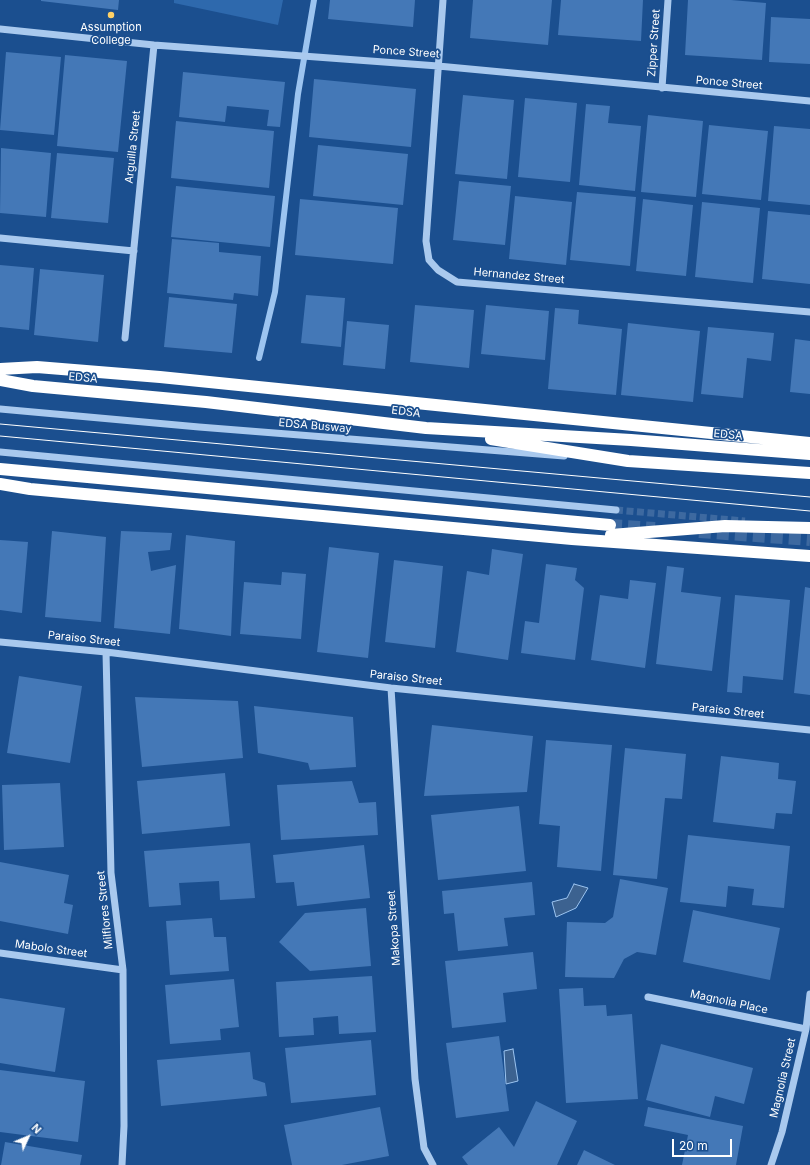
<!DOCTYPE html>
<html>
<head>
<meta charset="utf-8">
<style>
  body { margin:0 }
  #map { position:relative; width:810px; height:1165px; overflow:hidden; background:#1b4f8f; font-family:Inter,sans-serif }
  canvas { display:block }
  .north { position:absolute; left:8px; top:1117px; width:40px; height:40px; -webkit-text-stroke:3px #1b4f8f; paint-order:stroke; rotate:46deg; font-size:11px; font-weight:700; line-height:16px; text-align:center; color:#fff }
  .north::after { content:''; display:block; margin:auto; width:14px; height:18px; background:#fff; clip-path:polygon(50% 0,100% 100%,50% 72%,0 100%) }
  .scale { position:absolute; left:672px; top:1139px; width:60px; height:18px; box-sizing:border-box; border:2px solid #fff; border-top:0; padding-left:5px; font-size:12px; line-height:14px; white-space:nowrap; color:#fff; -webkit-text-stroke:3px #1b4f8f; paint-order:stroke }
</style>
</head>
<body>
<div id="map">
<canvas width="810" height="1165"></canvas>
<div class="north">N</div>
<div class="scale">20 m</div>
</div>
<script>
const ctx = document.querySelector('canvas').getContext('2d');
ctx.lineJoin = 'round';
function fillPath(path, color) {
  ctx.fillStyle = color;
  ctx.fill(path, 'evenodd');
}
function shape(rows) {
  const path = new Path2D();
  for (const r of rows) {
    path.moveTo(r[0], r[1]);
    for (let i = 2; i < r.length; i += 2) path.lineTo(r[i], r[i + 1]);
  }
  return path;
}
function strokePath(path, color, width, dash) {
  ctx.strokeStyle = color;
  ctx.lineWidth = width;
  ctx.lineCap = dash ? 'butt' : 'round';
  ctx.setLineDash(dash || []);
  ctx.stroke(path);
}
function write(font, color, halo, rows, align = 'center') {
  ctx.font = font + ' Inter,sans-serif';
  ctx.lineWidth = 3.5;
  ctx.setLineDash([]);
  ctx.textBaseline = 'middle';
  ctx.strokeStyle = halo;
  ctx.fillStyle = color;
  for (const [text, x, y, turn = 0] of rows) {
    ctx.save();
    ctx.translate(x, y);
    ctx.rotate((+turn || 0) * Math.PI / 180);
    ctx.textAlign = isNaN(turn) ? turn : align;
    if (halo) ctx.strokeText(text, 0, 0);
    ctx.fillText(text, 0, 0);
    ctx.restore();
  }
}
fillPath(shape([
  [174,0,283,0,278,25,174,3]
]), '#2e69ad');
const water = shape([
  [574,884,588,888,576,908,556,917,552,902,567,898,574,884],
  [513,1049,518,1081,506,1084,504,1051,513,1049]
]);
fillPath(water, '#3c6290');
strokePath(water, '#9cc4f0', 1);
strokePath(shape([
  [259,358,275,292,298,94,314,0]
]), '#9cc4f0', 6);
fillPath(shape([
  [41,0,119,0,118,10,41,1],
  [330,0,415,0,413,27,328,19],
  [473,0,552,0,548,45,470,38],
  [561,0,643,0,641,41,558,35],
  [688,0,731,0,766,3,762,60,685,55],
  [771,17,810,19,810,64,769,62],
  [6,52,61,57,54,135,0,130],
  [65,55,127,61,118,152,57,146],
  [183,72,285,82,280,127,267,126,269,110,227,106,225,122,179,117],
  [314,79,416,89,411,147,309,137],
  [463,95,514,100,507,179,455,174],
  [525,98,577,103,570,182,518,177],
  [586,104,610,106,608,123,641,126,635,191,579,185],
  [648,115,703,121,696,197,641,192],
  [176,121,274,131,269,188,171,178],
  [709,125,768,131,761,200,702,194],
  [774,126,810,129,810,205,768,201],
  [318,145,408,154,403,205,313,196],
  [1,148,51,153,46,217,0,213],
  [57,153,114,158,108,223,51,218],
  [459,181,511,186,505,245,453,240],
  [176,186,275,196,270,247,171,237],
  [577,192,636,197,630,266,570,260],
  [515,196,572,202,566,265,509,259],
  [300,199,398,208,393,264,295,255],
  [643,199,693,205,686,276,636,271],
  [702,202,760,208,753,283,695,277],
  [768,211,810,215,810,284,762,279],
  [172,239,219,243,219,252,261,256,258,296,234,293,233,300,167,293],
  [0,265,34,268,29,330,0,327],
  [40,269,104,275,98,342,34,335],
  [306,295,345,298,341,347,301,343],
  [169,297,237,304,232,353,164,347],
  [415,305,474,310,469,368,410,362],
  [486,305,549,311,545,360,481,354],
  [555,308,579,310,578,324,622,329,616,395,548,389],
  [347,321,389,325,385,369,343,365],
  [628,323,700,331,693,402,621,395],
  [708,327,774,333,771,361,747,358,743,398,701,394],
  [795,339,810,341,810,394,790,392],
  [52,531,106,537,101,622,45,617],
  [121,531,172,533,170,550,148,552,151,571,176,565,170,634,114,628],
  [186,535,235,541,231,636,179,629],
  [0,540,28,542,22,613,0,610],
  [329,547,379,553,368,658,317,652],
  [492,549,523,554,508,660,456,652,467,571,489,575],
  [394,560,443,566,435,648,385,642],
  [546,564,577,568,575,580,584,588,575,660,521,653,525,621,539,623],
  [667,566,684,568,681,592,721,597,712,671,656,664],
  [282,572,306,574,301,639,240,634,244,582,281,585],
  [630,580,656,583,645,668,591,660,600,595,628,599],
  [805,587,810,588,810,695,794,693],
  [735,595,790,600,783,680,743,676,742,693,727,692],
  [19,676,82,686,70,763,7,753],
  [135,697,238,701,243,758,142,767],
  [254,706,353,717,356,767,310,770,308,763,258,753],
  [432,725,533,736,527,792,424,796],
  [546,740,612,745,601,871,557,867,560,826,539,824],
  [625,748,686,754,682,799,665,798,657,879,613,875],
  [721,756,779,763,778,779,796,781,792,814,776,813,774,829,713,822],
  [225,773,230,826,142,834,137,781],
  [352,781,359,803,376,802,378,835,281,840,277,785],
  [60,783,64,847,4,850,2,785],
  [519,806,526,871,438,880,431,815],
  [688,835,790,846,784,908,752,905,754,889,728,886,726,907,680,902],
  [250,843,255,898,220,900,219,881,179,883,181,905,149,907,144,851],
  [364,845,370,898,297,906,294,882,276,883,273,855],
  [0,862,69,875,64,903,73,905,68,934,0,921],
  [620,879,668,888,656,955,637,952,624,959,614,978,565,977,567,922,605,923,613,917],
  [532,882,535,915,504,918,508,946,458,951,454,913,444,914,442,891],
  [366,908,371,966,310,971,279,942,305,913],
  [693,910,780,928,770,980,683,962],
  [212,918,214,937,226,937,229,971,170,975,166,921],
  [533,952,537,989,503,993,506,1022,452,1028,445,961],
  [372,976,376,1032,339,1034,338,1016,313,1018,314,1035,279,1037,276,982],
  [234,979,239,1027,220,1029,221,1040,170,1044,165,985],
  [583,988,584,1006,606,1005,607,1016,632,1014,638,1099,566,1103,559,989],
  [0,998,65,1008,55,1072,0,1063],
  [499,1036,509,1111,456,1118,446,1043],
  [371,1040,376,1095,291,1103,285,1048],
  [661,1044,753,1068,744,1104,715,1096,710,1117,646,1100],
  [250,1052,253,1079,265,1083,267,1096,161,1106,157,1060],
  [0,1070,85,1081,78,1142,0,1132],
  [536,1101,577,1121,557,1165,468,1165,462,1157,499,1127,514,1147],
  [380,1107,389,1156,342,1165,292,1165,284,1125],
  [648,1107,743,1126,736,1165,682,1165,688,1135,644,1126],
  [5,1142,82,1155,80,1165,1,1165],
  [584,1150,615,1165,577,1165]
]), '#4478b7');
strokePath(shape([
  [616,510,745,521]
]), '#3d69a0', 7, [7, 3.5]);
strokePath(shape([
  [610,525,655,528],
  [699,532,810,540]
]), '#3d69a0', 12, [12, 6]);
strokePath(shape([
  [443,0,426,241,429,260,438,270,457,282,810,312],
  [0,29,154,45,438,66,810,101],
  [662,88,668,0],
  [0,238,134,251],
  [125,338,154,45],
  [0,409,199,427,564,456],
  [0,452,616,510],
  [0,642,106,652,391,688,810,730],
  [106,652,111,873,123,970,124,1126,122,1165],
  [391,688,415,1079,424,1148,433,1165],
  [0,953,123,970],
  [648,997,806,1029],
  [771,1165,782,1132,806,1029,810,994]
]), '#a9c9ee', 7);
strokePath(shape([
  [0,369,37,367,160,377,810,443],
  [0,380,33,386,206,402,426,428,631,440,810,454],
  [491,439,628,461,810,473],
  [0,469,610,525],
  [0,484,30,489,572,539,810,556],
  [611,535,725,526,810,528]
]), '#fff', 12);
strokePath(shape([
  [0,424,810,497],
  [0,436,810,511]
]), '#fff', 1);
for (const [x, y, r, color] of [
  [111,15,4,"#ffd166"]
]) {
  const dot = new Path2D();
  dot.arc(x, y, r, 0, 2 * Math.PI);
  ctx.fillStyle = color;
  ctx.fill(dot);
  strokePath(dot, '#1b4f8f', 1.5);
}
write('11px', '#fff', '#1b4f8f', [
  ["Assumption",111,28],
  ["College",111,41]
]);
write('11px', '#fff', '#1b4f8f', [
  ["Zipper Street",654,43,-86],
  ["Ponce Street",406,52,4],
  ["Ponce Street",729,83,5],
  ["Arguilla Street",133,147,-84],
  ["Hernandez Street",519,276,5],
  ["EDSA",83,378,5],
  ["EDSA",406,412,7],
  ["EDSA Busway",315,426,5],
  ["EDSA",728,435,5],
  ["Paraiso Street",84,639,6],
  ["Paraiso Street",406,678,6],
  ["Paraiso Street",728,711,6],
  ["Milflores Street",105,910,-96],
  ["Makopa Street",394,928,-94],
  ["Mabolo Street",51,949,8],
  ["Magnolia Place",729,1002,12],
  ["Magnolia Street",783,1078,-77]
]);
</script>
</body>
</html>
